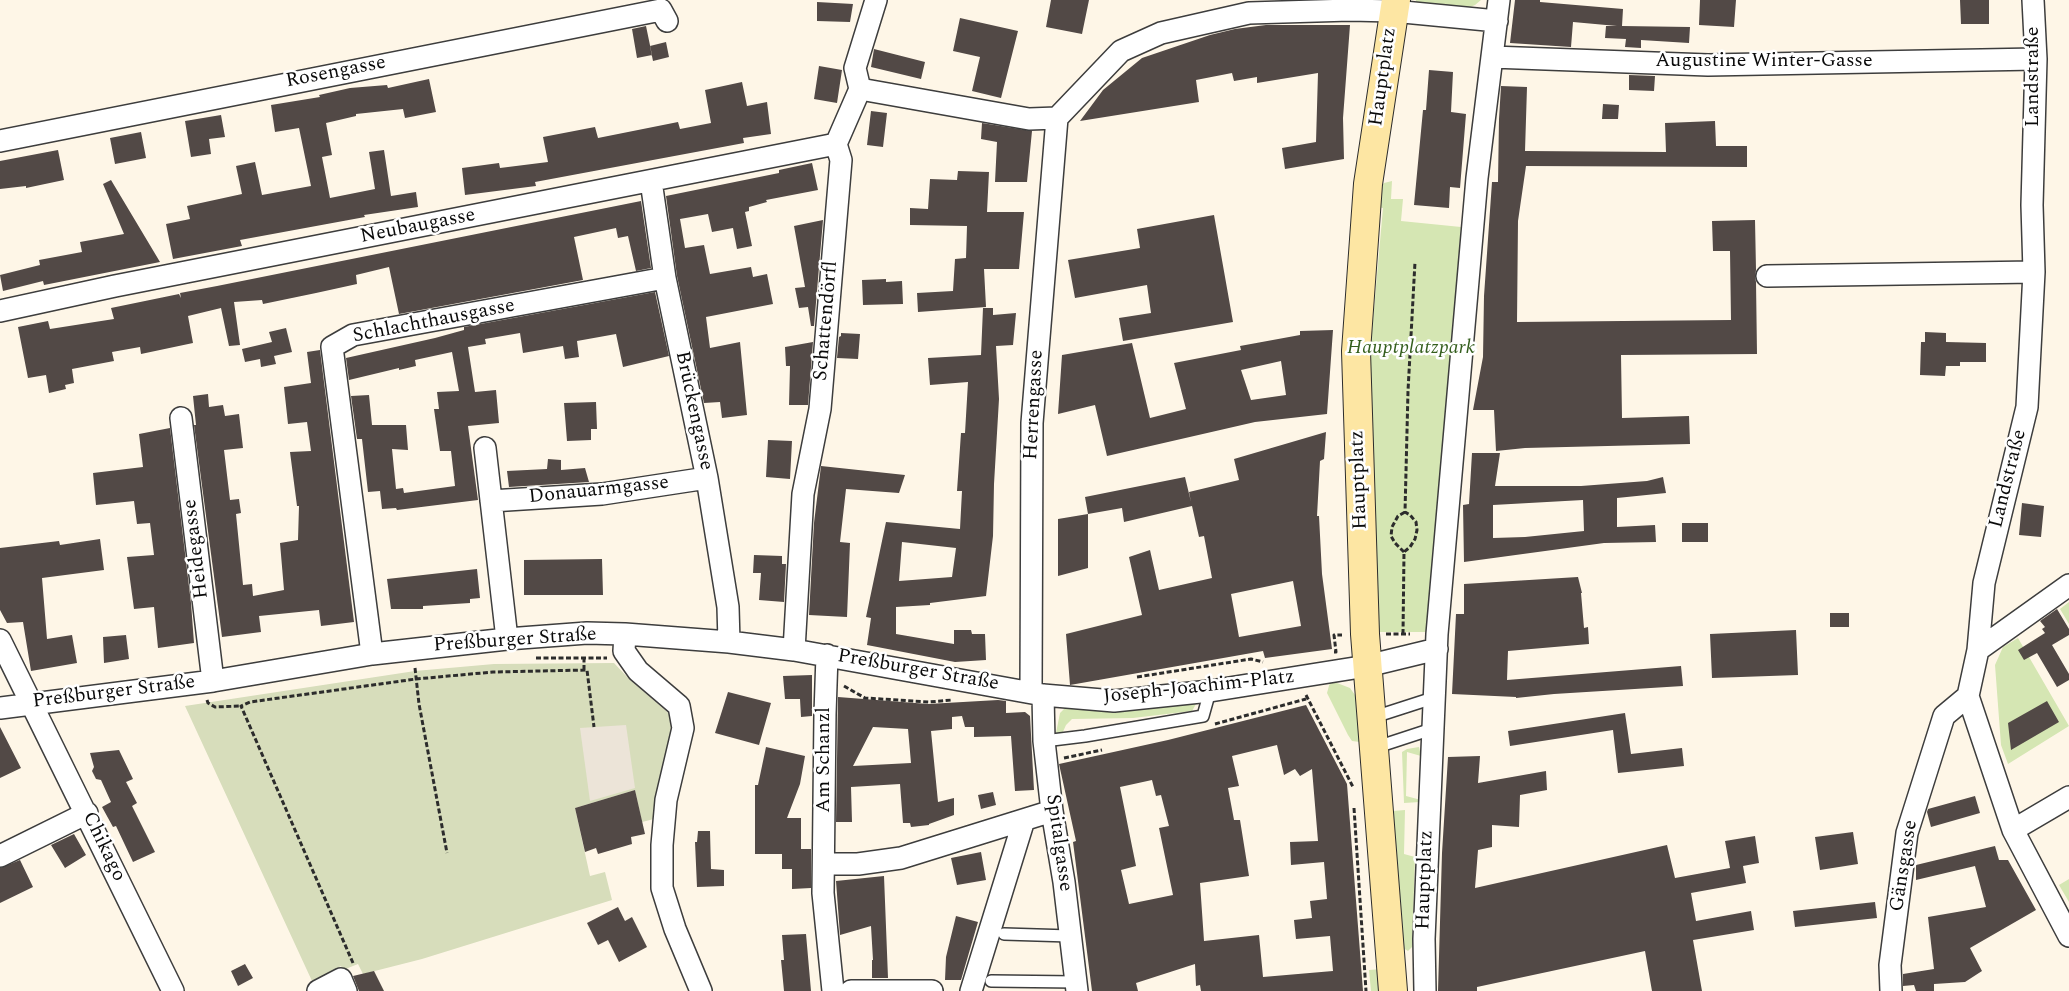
<!DOCTYPE html>
<html>
<head>
<meta charset="utf-8">
<style>
  body { margin:0 }
  canvas { display:block; background:#fef6e7 }
</style>
</head>
<body>
<canvas width="2069" height="991"></canvas>
<script>
const ctx = document.querySelector('canvas').getContext('2d');
ctx.lineJoin = 'round';
function fillPath(path, color) {
  ctx.fillStyle = color;
  ctx.fill(path, 'evenodd');
}
function shape(rows) {
  const path = new Path2D();
  for (const r of rows) {
    path.moveTo(r[0], r[1]);
    for (let i = 2; i < r.length; i += 2) path.lineTo(r[i], r[i + 1]);
  }
  return path;
}
function strokePath(path, color, width, dash) {
  ctx.strokeStyle = color;
  ctx.lineWidth = width;
  ctx.lineCap = dash ? 'butt' : 'round';
  ctx.setLineDash(dash || []);
  ctx.stroke(path);
}
function write(font, color, halo, rows, align = 'center') {
  ctx.font = font + ' Spectral,serif';
  ctx.lineWidth = 5;
  ctx.setLineDash([]);
  ctx.textBaseline = 'middle';
  ctx.strokeStyle = halo;
  ctx.fillStyle = color;
  for (const [text, x, y, turn = 0] of rows) {
    ctx.save();
    ctx.translate(x, y);
    ctx.rotate((+turn || 0) * Math.PI / 180);
    ctx.textAlign = isNaN(turn) ? turn : align;
    if (halo) ctx.strokeText(text, 0, 0);
    ctx.fillText(text, 0, 0);
    ctx.restore();
  }
}
fillPath(shape([
  [1416,0,1481,0,1475,5,1461,11,1415,5],
  [1392,181,1391,199,1403,199,1401,221,1461,227,1428,632,1376,632,1369,365,1383,208,1374,207,1379,189,1384,183],
  [2069,602,2069,624,2060,609],
  [2018,638,2069,726,2008,764,2001,745,1995,665,2003,647],
  [1330,682,1337,683,1350,688,1360,702,1360,742,1352,741,1348,735,1327,693],
  [1191,703,1196,704,1192,711,1133,718,1072,719,1066,725,1062,734,1056,733,1060,713,1065,708,1141,710],
  [1419,747,1421,756,1407,752,1406,796,1421,800,1420,802,1404,803,1402,752,1407,749],
  [1405,810,1404,854,1415,857,1412,947,1408,951,1403,948,1393,811],
  [2069,879,2069,902,2059,885],
  [1382,969,1383,984,1379,991,1371,991,1369,970]
]), '#d5e6b3');
fillPath(shape([
  [614,663,630,680,673,717,654,819,642,822,635,790,575,808,590,876,605,872,612,900,422,959,363,974,358,964,343,970,341,966,312,981,185,706,415,671,494,664]
]), '#d7ddbb');
fillPath(shape([
  [626,725,635,788,590,801,580,728]
]), '#ece4d8');
fillPath(shape([
  [1051,0,1089,0,1082,34,1046,27],
  [1515,0,1540,0,1540,2,1623,9,1622,26,1690,27,1689,43,1641,40,1641,48,1625,47,1626,39,1605,38,1606,26,1617,26,1573,22,1571,47,1510,43],
  [1700,0,1736,0,1734,27,1699,25],
  [1960,0,1989,0,1989,24,1961,24],
  [817,2,853,4,850,22,817,21],
  [960,18,1018,31,1001,98,972,91,980,57,953,51],
  [1266,25,1350,25,1343,118,1344,159,1285,169,1282,148,1316,142,1318,73,1257,83,1257,77,1234,81,1232,73,1196,80,1199,102,1080,121,1103,90,1142,58,1210,35,1235,29],
  [646,26,652,55,637,58,632,29],
  [666,42,669,57,653,61,650,46],
  [874,49,925,62,921,79,871,67],
  [819,66,842,70,837,103,814,99],
  [1429,70,1453,72,1451,112,1466,114,1460,188,1450,187,1449,208,1414,205,1423,110,1426,110],
  [1629,75,1655,76,1654,91,1629,90],
  [429,79,436,112,405,118,403,109,356,114,356,116,326,123,332,155,322,157,330,198,375,189,369,152,384,150,391,196,416,192,418,207,364,215,365,217,240,240,242,246,173,259,166,224,190,219,187,206,242,194,236,166,255,162,262,195,311,186,299,128,275,132,271,105,320,97,319,95,350,88,387,85,388,88],
  [742,82,747,106,767,102,771,134,743,138,744,143,535,182,536,186,465,195,462,168,499,163,500,168,548,162,543,137,595,127,598,138,678,122,680,129,711,123,705,90],
  [1501,86,1527,87,1525,151,1666,152,1665,123,1715,121,1716,146,1747,146,1747,167,1526,166,1518,221,1517,322,1731,320,1730,251,1713,251,1712,221,1755,220,1756,270,1755,277,1756,282,1757,354,1621,355,1622,418,1689,416,1690,444,1525,448,1496,451,1494,410,1473,410,1483,357,1484,296,1492,182,1498,182,1499,119],
  [1603,104,1619,105,1618,119,1602,119],
  [871,111,887,113,883,147,867,145],
  [221,115,225,137,209,139,211,154,191,157,185,121],
  [982,123,1032,131,1027,182,995,182,997,142,981,139],
  [141,132,146,158,115,164,110,138],
  [58,150,64,180,26,188,26,186,0,189,0,161],
  [812,163,818,190,766,200,767,202,749,207,749,211,745,212,752,246,737,249,733,228,712,232,708,214,680,219,685,248,704,245,710,274,751,267,753,277,767,274,773,304,706,317,710,348,740,342,747,415,722,418,720,402,704,403,677,276,666,196,779,173,779,170],
  [958,171,989,172,987,212,1024,212,1019,269,984,269,986,307,918,312,917,293,953,291,955,259,966,258,967,226,910,225,910,208,928,209,930,179,957,180],
  [111,180,160,262,44,285,43,281,3,291,0,275,40,265,39,260,82,252,80,242,124,234,103,184],
  [641,201,651,268,636,271,628,236,618,238,616,228,574,237,583,280,399,314,389,267,356,275,357,284,316,293,263,304,262,300,234,302,240,345,229,346,221,308,188,316,193,343,141,354,140,347,112,352,114,361,72,369,74,383,65,385,66,389,49,393,46,375,28,378,18,327,48,321,50,329,114,319,111,308,179,294,181,298,180,293,217,286],
  [1214,215,1233,322,1123,341,1119,318,1151,313,1147,285,1075,298,1068,260,1140,248,1137,229],
  [823,220,814,326,811,326,808,307,799,308,795,288,805,287,794,226],
  [886,279,886,282,902,281,903,304,863,305,862,280],
  [655,292,669,356,623,367,616,334,577,341,579,357,565,359,563,346,523,353,520,333,485,339,486,344,468,347,475,392,496,390,499,423,468,426,478,500,397,510,396,508,382,509,380,491,368,492,362,439,357,439,351,396,369,395,372,425,406,425,408,450,392,449,396,489,403,488,404,493,455,486,451,451,440,451,434,409,439,409,437,392,459,391,452,352,415,360,416,366,399,370,399,368,349,380,346,358,435,338,464,330,464,327],
  [983,308,993,308,993,315,1016,313,1013,345,996,346,999,399,994,484,993,536,986,596,930,603,930,605,896,607,896,634,954,644,954,630,971,630,972,634,985,634,986,660,955,662,867,645,871,618,866,617,886,522,960,529,962,491,957,491,961,433,965,433,968,382,930,385,928,358,981,355],
  [902,542,956,548,952,577,899,581],
  [286,328,292,352,274,356,276,364,261,367,260,359,245,362,242,349,272,342,269,332],
  [1333,330,1327,414,1255,422,1107,456,1095,405,1058,414,1062,355,1132,343,1150,418,1186,409,1174,363,1241,350,1240,346,1300,335,1300,331],
  [1281,361,1286,395,1251,400,1241,370],
  [1925,332,1946,333,1946,342,1986,343,1986,362,1960,362,1960,366,1946,366,1945,376,1920,375,1921,342,1925,342],
  [841,333,860,334,858,359,837,358,839,337,841,336],
  [813,342,808,405,789,405,790,366,786,366,785,347],
  [320,350,354,622,321,626,319,610,259,616,261,632,222,637,194,425,196,425,193,396,208,394,209,407,223,405,225,416,239,414,243,448,224,450,230,500,239,499,241,513,236,514,243,585,252,584,253,596,284,590,280,543,298,540,299,506,297,506,290,452,311,451,307,422,288,424,284,387,311,383,307,352],
  [596,402,597,429,591,429,591,440,567,441,564,403],
  [170,428,191,603,194,643,158,648,154,607,134,609,127,557,154,555,150,523,137,524,134,501,96,505,93,473,143,467,139,434],
  [1326,432,1324,459,1320,461,1317,516,1319,516,1322,574,1332,649,1265,658,1263,651,1070,685,1066,634,1142,615,1129,557,1150,550,1159,590,1212,578,1204,536,1199,537,1192,506,1124,522,1122,508,1088,514,1085,497,1185,477,1191,502,1189,492,1239,480,1234,459],
  [1293,581,1301,626,1239,637,1231,594],
  [768,440,792,441,790,479,766,477],
  [1472,453,1500,453,1495,486,1581,486,1647,481,1663,477,1666,493,1617,498,1617,527,1655,525,1656,542,1604,543,1464,562,1463,505,1469,504],
  [1583,500,1584,531,1525,537,1493,538,1493,505],
  [548,459,561,460,561,470,585,468,589,482,509,487,507,471,547,469],
  [821,466,905,475,899,493,846,489,840,542,850,543,847,617,809,615,814,523],
  [2022,503,2044,506,2041,537,2019,535],
  [1088,514,1088,568,1058,576,1058,519],
  [1682,523,1708,523,1708,542,1682,542],
  [100,539,104,570,42,578,47,639,72,635,77,663,31,671,23,622,7,623,0,610,0,548,59,541,60,545],
  [754,555,782,556,782,564,786,564,784,602,759,600,761,573,753,573],
  [602,559,603,595,524,595,524,560],
  [477,569,480,598,470,599,470,603,423,606,423,609,391,609,387,579],
  [1578,577,1582,593,1581,593,1584,628,1588,627,1589,644,1508,651,1507,680,1681,666,1683,686,1554,694,1516,698,1516,697,1452,694,1456,614,1464,614,1464,584],
  [2057,609,2069,629,2069,635,2052,645,2069,674,2069,680,2057,687,2037,653,2024,660,2018,650,2045,633,2042,629,2045,627,2040,621],
  [1830,613,1849,613,1849,627,1830,627],
  [1796,630,1798,675,1712,678,1710,634],
  [126,635,129,659,104,663,103,637],
  [812,675,812,716,801,717,800,699,785,699,783,676],
  [728,692,771,703,759,745,715,733],
  [838,697,928,704,998,700,1006,701,1006,713,1025,712,1030,716,1034,790,1015,791,1011,736,974,737,974,727,965,727,962,716,952,717,952,729,931,731,938,802,954,798,954,815,929,824,929,825,911,827,910,823,903,823,900,784,851,787,852,822,836,822],
  [873,727,908,729,911,763,853,766],
  [2047,701,2059,722,2011,750,2008,723],
  [1306,705,1347,784,1363,991,1201,991,1200,985,1196,986,1195,964,1136,983,1138,991,1092,991,1073,842,1076,841,1059,764,1168,740],
  [1277,745,1284,775,1295,769,1300,776,1312,769,1318,841,1290,842,1291,865,1324,862,1327,899,1310,901,1312,918,1294,920,1296,939,1330,936,1333,971,1263,977,1259,935,1204,941,1200,883,1249,876,1240,820,1234,820,1228,788,1239,786,1232,756],
  [1152,780,1156,796,1161,795,1169,826,1159,828,1173,895,1129,904,1121,870,1136,866,1120,787],
  [1625,713,1631,754,1682,748,1684,766,1618,773,1613,730,1510,746,1508,731],
  [0,727,21,768,0,778],
  [766,747,805,756,800,784,787,818,801,818,801,849,811,849,811,888,792,889,792,869,782,869,782,854,755,854,755,785,758,785],
  [119,750,133,779,126,782,137,803,132,806,155,852,133,862,116,826,113,827,102,807,111,802,101,780,96,779,92,771,94,767,90,753],
  [1480,756,1478,783,1546,771,1547,790,1520,795,1519,827,1492,825,1492,847,1478,850,1475,888,1667,845,1675,878,1730,868,1725,841,1755,836,1759,863,1743,866,1746,883,1691,893,1696,921,1751,911,1754,930,1693,940,1702,991,1652,991,1645,951,1477,987,1477,991,1438,991,1442,853,1448,757],
  [635,790,645,834,631,837,632,844,598,854,596,848,585,852,575,808],
  [993,792,996,805,981,809,978,795],
  [1975,796,1980,813,1931,827,1927,812,1928,809],
  [698,831,710,831,711,869,724,870,724,886,697,887,695,842,697,842],
  [1853,832,1858,864,1820,870,1815,837],
  [74,834,86,855,65,868,51,845],
  [1995,846,1999,860,2008,860,2036,910,1970,948,1982,971,1965,982,1934,984,1934,991,1916,991,1914,985,1903,986,1903,974,1934,969,1928,917,1986,907,1975,866,1916,880,1916,865],
  [981,852,986,880,957,885,951,858],
  [20,860,33,887,0,903,0,868],
  [884,876,888,978,872,978,872,960,873,960,871,926,840,935,836,881],
  [1875,902,1877,918,1795,927,1793,911],
  [618,907,625,921,632,917,647,947,619,962,608,940,598,945,587,923],
  [956,916,978,922,961,980,945,980,946,957],
  [806,934,811,991,784,991,781,960,784,960,782,935],
  [245,964,253,978,238,986,231,971],
  [374,971,384,991,359,991,353,976]
]), '#524946');
const lane = shape([
  [1371,718,1433,698],
  [1044,741,1085,736,1203,716,1210,691],
  [1374,748,1432,729],
  [1004,934,1070,936],
  [991,981,1076,982]
]);
const street = shape([
  [2033,0,2036,59,2032,205,2034,272,2027,407,1984,583,1978,650,1968,696,2013,830,2069,936],
  [1492,57,1708,65,2036,59],
  [860,89,1029,119,1057,118,1121,51,1161,33,1249,13,1350,10,1393,11,1497,21],
  [0,141,661,10,667,21],
  [651,181,665,278,707,478,728,607,729,642],
  [1767,276,2034,272],
  [0,311,115,286,836,144],
  [181,418,213,681],
  [485,448,507,639],
  [491,501,602,494,707,478],
  [625,634,624,651,638,671,679,706,683,728,666,800,662,845,662,888,675,929,701,991],
  [0,640,173,991],
  [794,650,803,494,820,409,841,160,836,144,860,89,855,68,876,0],
  [1978,650,2069,585],
  [372,654,332,347,353,335,665,278],
  [827,655,825,714,823,893,833,991],
  [1031,692,1032,423,1057,118],
  [1043,695,1044,741,1052,811,1064,882,1077,991],
  [0,708,213,681,372,654,507,639,587,633,625,634,729,642,794,650,1043,695,1114,701,1210,691,1367,666,1437,649],
  [2013,830,2069,797],
  [0,856,87,813],
  [825,864,858,864,901,858,1052,811],
  [318,991,341,979,346,991],
  [851,991,932,991],
  [971,991,1024,820],
  [1425,991,1424,939,1437,634,1477,178,1499,0],
  [1891,991,1890,965,1907,833,1944,716,1968,696]
]);
const secondary = shape([
  [1393,991,1365,634,1356,351,1368,184,1396,0]
]);
strokePath(lane, '#3d3d3d', 14);
strokePath(street, '#3d3d3d', 24);
strokePath(secondary, '#2c2c2c', 30);
strokePath(shape([
  [1404,552,1395,543,1391,536,1392,527,1398,516,1405,512],
  [1386,634,1410,634],
  [1403,634,1404,552,1410,547,1415,539,1417,530,1416,522,1410,515,1405,512,1408,391,1415,262],
  [1334,652,1336,652,1334,635,1342,635],
  [536,658,607,658],
  [415,668,419,704,447,853],
  [584,670,584,658],
  [1137,677,1251,659,1263,662],
  [844,686,865,698,929,702,952,700],
  [1306,695,1353,787],
  [207,700,208,703,215,707,241,706],
  [1215,724,1306,699],
  [1064,758,1102,750],
  [1354,808,1366,991],
  [353,963,241,706,250,702,416,679,493,672,587,670,594,727]
]), '#2c2c2c', 3, [5, 2.5]);
strokePath(lane, '#fff', 11);
strokePath(street, '#fff', 21);
strokePath(secondary, '#fde6a3', 28);
write('20px', '#0a0a0a', '#fff', [
  ["Augustine Winter-Gasse",1764,62],
  ["Rosengasse",336,73,-11],
  ["Hauptplatz",1384,77,-82],
  ["Landstraße",2034,77,-90],
  ["Neubaugasse",418,227,-11],
  ["Schattendörfl",827,321,-85],
  ["Schlachthausgasse",434,322,-11],
  ["Herrengasse",1035,405,-87],
  ["Brückengasse",693,411,78],
  ["Landstraße",2009,479,-76],
  ["Hauptplatz",1360,480,-92],
  ["Donauarmgasse",599,491,-6],
  ["Heidegasse",197,549,-97],
  ["Preßburger Straße",515,641,-4],
  ["Preßburger Straße",918,671,10],
  ["Joseph-Joachim-Platz",1199,688,-6],
  ["Preßburger Straße",114,693,-7],
  ["Am Schanzl",825,760,-90],
  ["Spitalgasse",1058,843,82],
  ["Chikago",103,847,64],
  ["Gänsgasse",1905,866,-81],
  ["Hauptplatz",1426,880,-88]
]);
write('italic 20px', '#345e1d', '#fff', [
  ["Hauptplatzpark",1411,349]
]);
</script>
</body>
</html>
